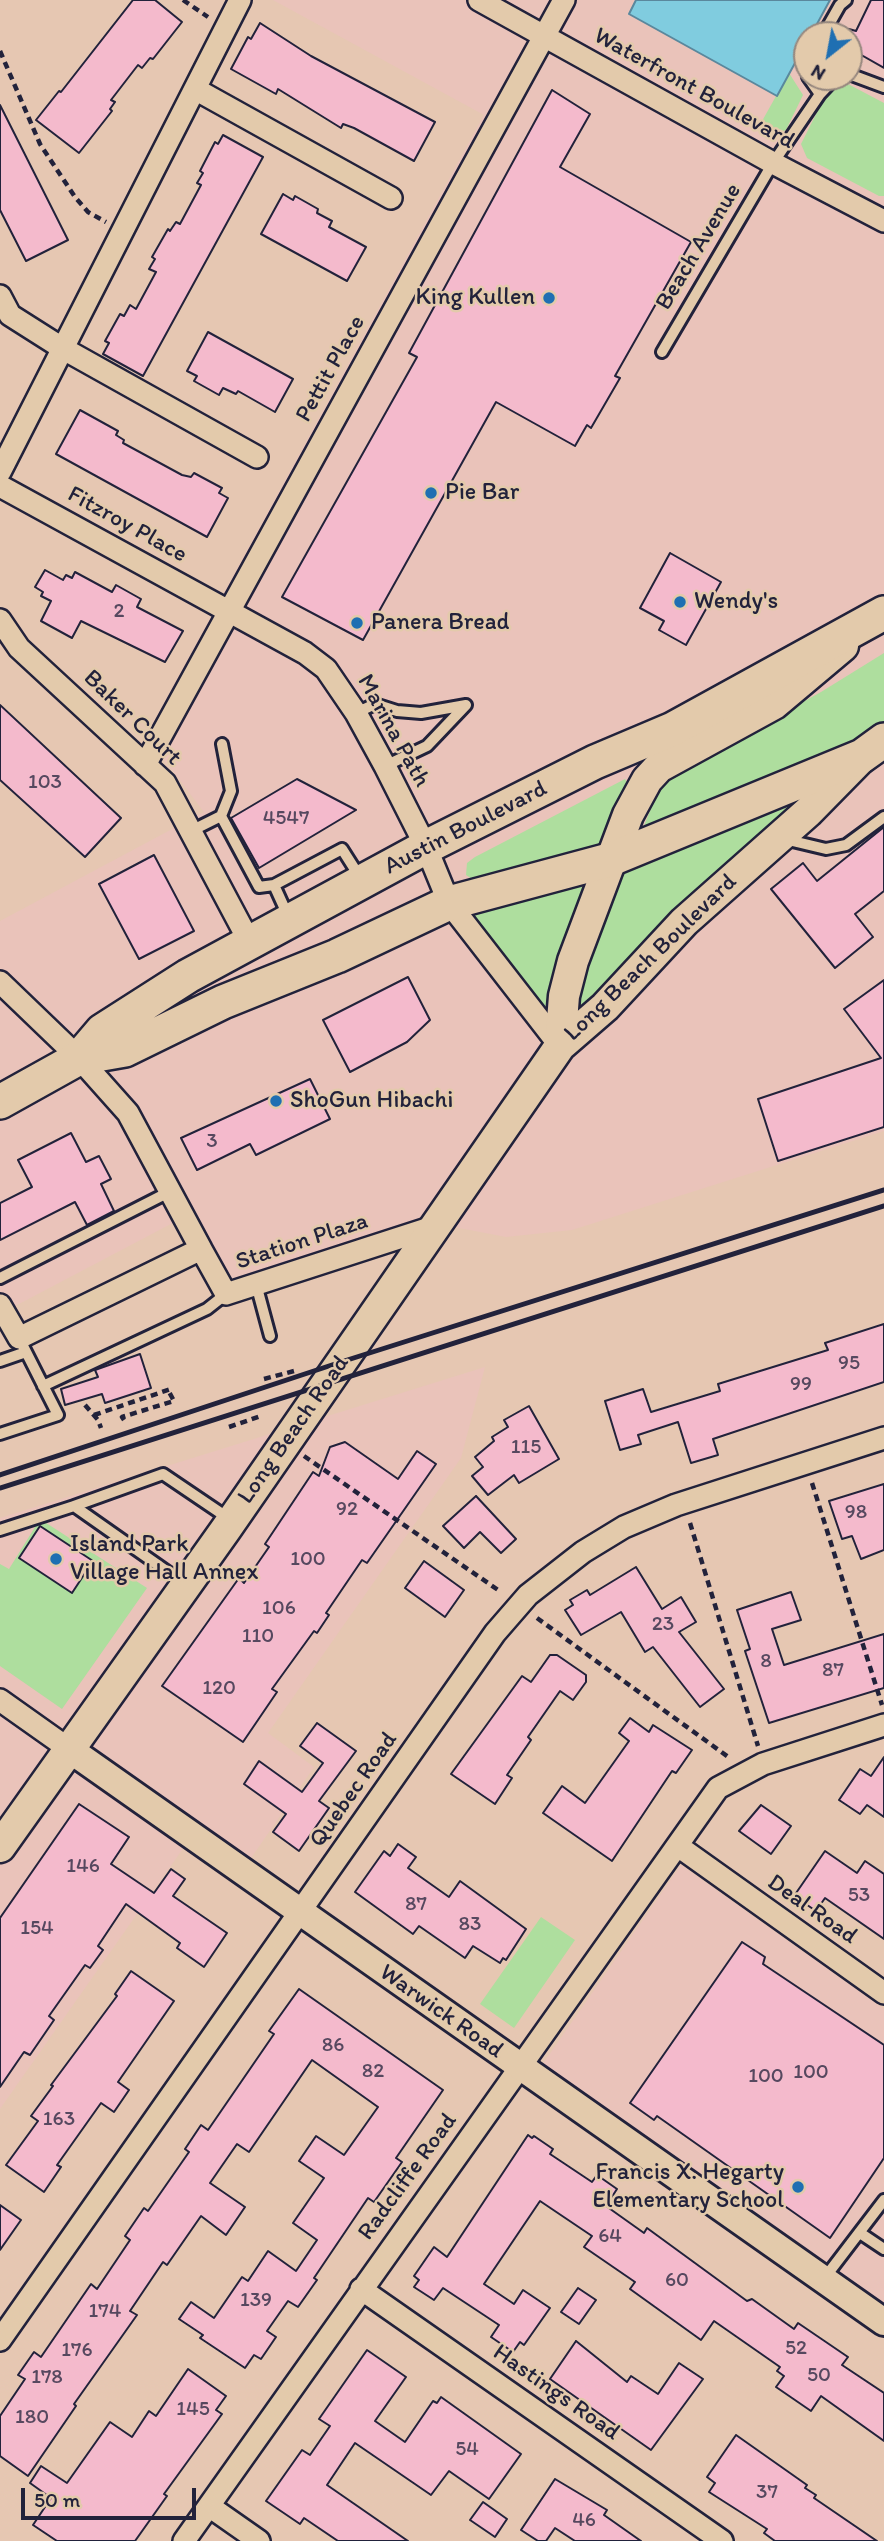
<!DOCTYPE html>
<html>
<head>
<meta charset="utf-8">
<style>
  body { margin:0 }
  #map { position:relative; width:884px; height:2541px; overflow:hidden; background:#e6c7b2; font-family:Itim,sans-serif }
  canvas { display:block }
  .north { position:absolute; left:793px; top:21px; width:70px; height:70px; box-sizing:border-box; background:#e3caab; border:2px solid #96877e; border-radius:50%; rotate:211deg; font-size:19px; font-weight:700; line-height:28px; text-align:center; color:#22223b }
  .north::after { content:''; display:block; margin:auto; width:24px; height:32px; background:#1f6fb2; clip-path:polygon(50% 0,100% 100%,50% 72%,0 100%) }
  .scale { position:absolute; left:21px; top:2488px; width:175px; height:32px; box-sizing:border-box; border:4px solid #22223b; border-top:0; padding-left:9px; font-size:21px; line-height:24px; white-space:nowrap; color:#22223b; -webkit-text-stroke:5px #e3caab; paint-order:stroke }
</style>
</head>
<body>
<div id="map">
<canvas width="884" height="2541"></canvas>
<div class="north">N</div>
<div class="scale">50 m</div>
</div>
<script>
const ctx = document.querySelector('canvas').getContext('2d');
ctx.lineJoin = 'round';
function fillPath(path, color) {
  ctx.fillStyle = color;
  ctx.fill(path, 'evenodd');
}
function shape(rows) {
  const path = new Path2D();
  for (const r of rows) {
    path.moveTo(r[0], r[1]);
    for (let i = 2; i < r.length; i += 2) path.lineTo(r[i], r[i + 1]);
  }
  return path;
}
function strokePath(path, color, width, dash) {
  ctx.strokeStyle = color;
  ctx.lineWidth = width;
  ctx.lineCap = dash ? 'butt' : 'round';
  ctx.setLineDash(dash || []);
  ctx.stroke(path);
}
function write(font, color, halo, rows, align = 'center') {
  ctx.font = font + ' Itim,sans-serif';
  ctx.lineWidth = 5;
  ctx.setLineDash([]);
  ctx.textBaseline = 'middle';
  ctx.strokeStyle = halo;
  ctx.fillStyle = color;
  for (const [text, x, y, turn = 0] of rows) {
    ctx.save();
    ctx.translate(x, y);
    ctx.rotate((+turn || 0) * Math.PI / 180);
    ctx.textAlign = isNaN(turn) ? turn : align;
    if (halo) ctx.strokeText(text, 0, 0);
    ctx.fillText(text, 0, 0);
    ctx.restore();
  }
}
fillPath(shape([
  [273,0,636,0,630,13,776,95,807,41,807,77,849,77,849,35,811,35,830,0,884,0,884,1131,572,1230,506,1237,433,1223,228,1289,186,1216,0,1314,0,921,204,812,146,736,484,115],
  [485,1367,461,1458,268,1733,314,1767,240,1874,189,1840,0,2109,0,1518],
  [681,1865,884,2009,884,2307,540,2068]
]), '#eac3ba');
fillPath(shape([
  [789,73,803,95,786,130,770,137,757,130],
  [848,84,884,103,884,196,879,196,807,158,801,144,828,90],
  [884,653,884,723,874,731,813,768,643,828,660,786,673,773,821,692],
  [836,777,568,1032,571,998,619,871],
  [625,779,632,791,610,840,486,882,478,883,466,875,467,863,475,857],
  [602,869,555,1029,460,904],
  [40,1519,147,1588,62,1709,0,1666,0,1564,9,1569],
  [541,1917,575,1940,514,2028,480,2004]
]), '#aede9e');
const water = shape([
  [636,0,830,0,811,35,807,35,807,41,777,96,629,14,636,0]
]);
fillPath(water, '#80ccdf');
strokePath(water, '#5a889d', 2);
const building = shape([
  [133,0,155,0,182,22,153,59,150,58,142,68,138,65,111,100,115,102,110,109,112,111,79,153,36,120,59,91,61,92,133,0],
  [871,0,884,0,884,68,849,48,849,29,856,31,871,0],
  [260,23,311,56,435,122,414,161,354,128,343,124,341,128,278,89,276,94,231,69,248,37,251,39,260,23],
  [552,90,590,114,560,167,691,242,615,376,620,378,591,428,587,425,575,446,496,402,363,640,282,597,417,357,409,353,552,90],
  [0,105,68,240,26,261,0,210,0,105],
  [223,135,263,157,143,376,103,354,109,343,105,341,120,314,124,316,130,305,136,309,156,272,149,269,155,259,152,257,168,229,170,231,176,222,180,224,201,185,197,183,203,173,200,171,215,142,218,144,223,135],
  [283,194,293,200,295,196,318,209,317,213,332,221,329,227,366,247,347,281,261,234,283,194],
  [208,332,293,379,275,412,238,391,236,394,223,388,219,395,194,381,197,376,187,371,208,332],
  [80,410,118,431,116,435,124,440,123,443,182,475,191,477,194,473,222,488,219,493,228,498,207,537,56,454,80,410],
  [670,553,721,582,686,645,659,630,664,621,640,608,670,553],
  [45,570,63,580,66,575,72,578,75,572,112,592,116,585,141,599,137,607,183,631,165,662,81,621,72,638,41,621,51,601,41,596,43,592,35,587,45,570],
  [0,705,121,818,85,857,0,780,0,705],
  [297,779,356,810,259,868,231,818,297,779],
  [884,827,884,891,855,914,873,937,835,968,771,889,803,863,817,881,884,827],
  [154,855,194,931,139,959,99,884,154,855],
  [408,977,430,1020,407,1042,350,1072,323,1020,408,977],
  [884,980,884,1127,778,1161,758,1099,881,1058,844,1009,884,980],
  [310,1079,330,1119,256,1155,250,1144,197,1170,181,1138,310,1079],
  [71,1133,86,1162,99,1156,111,1179,101,1184,114,1211,87,1225,75,1202,0,1240,0,1203,32,1187,18,1160,71,1133],
  [884,1324,884,1382,713,1439,718,1455,691,1463,678,1422,638,1435,641,1444,620,1450,605,1401,643,1389,651,1412,720,1391,718,1384,828,1350,825,1343,884,1324],
  [140,1354,151,1388,105,1403,102,1394,65,1405,61,1389,98,1377,95,1370,140,1354],
  [529,1406,559,1459,519,1483,514,1475,488,1495,472,1476,483,1467,475,1457,494,1441,492,1437,508,1427,504,1420,529,1406],
  [345,1442,398,1479,417,1451,436,1464,367,1563,362,1560,326,1613,329,1615,317,1633,314,1631,272,1689,277,1692,243,1742,162,1686,239,1578,244,1583,269,1547,265,1544,313,1472,319,1476,330,1447,345,1442],
  [884,1484,884,1550,861,1559,852,1536,842,1539,829,1501,884,1484],
  [476,1496,516,1539,501,1553,480,1532,464,1548,443,1526,476,1496],
  [40,1526,93,1561,72,1593,19,1558,40,1526],
  [424,1561,464,1590,445,1617,405,1588,424,1561],
  [636,1567,662,1609,681,1597,696,1622,679,1632,724,1689,700,1707,653,1647,645,1652,621,1612,581,1635,565,1610,573,1605,570,1600,587,1590,590,1595,636,1567],
  [791,1592,801,1620,772,1629,784,1665,884,1634,884,1688,769,1723,745,1651,750,1649,737,1610,791,1592],
  [550,1655,557,1655,586,1675,586,1682,573,1700,560,1691,528,1737,531,1740,507,1775,512,1778,495,1804,451,1774,522,1676,531,1682,550,1655],
  [630,1718,649,1732,653,1725,692,1750,676,1773,672,1771,612,1861,543,1813,562,1786,585,1803,629,1741,619,1733,630,1718],
  [317,1723,356,1751,319,1801,329,1808,299,1851,273,1832,286,1814,244,1784,259,1761,302,1792,323,1763,300,1746,317,1723],
  [884,1757,884,1817,867,1805,860,1814,839,1800,860,1769,871,1776,884,1757],
  [79,1804,129,1837,111,1864,154,1893,171,1869,185,1879,173,1896,227,1933,204,1967,177,1948,180,1943,126,1904,98,1946,103,1950,90,1968,85,1965,49,2016,54,2020,30,2055,24,2052,0,2087,0,1918,79,1804],
  [761,1805,791,1826,771,1854,739,1831,761,1805],
  [398,1844,416,1857,408,1868,449,1897,460,1881,526,1929,506,1960,503,1958,500,1963,473,1946,465,1958,419,1926,413,1934,355,1892,384,1851,390,1856,398,1844],
  [825,1851,857,1873,865,1861,884,1874,884,1939,825,1898,816,1911,794,1896,825,1851],
  [742,1942,765,1957,763,1964,884,2045,884,2158,830,2238,657,2116,654,2120,630,2103,742,1942],
  [131,1971,174,2001,118,2082,129,2090,114,2112,101,2103,57,2165,61,2167,44,2192,6,2165,38,2121,31,2116,53,2086,51,2085,117,1996,115,1994,131,1971],
  [299,1989,443,2090,396,2158,402,2162,374,2202,368,2198,314,2278,317,2280,298,2307,288,2301,267,2331,276,2337,261,2359,254,2355,245,2368,200,2338,203,2335,179,2319,191,2302,214,2318,242,2277,248,2281,268,2251,296,2271,317,2240,293,2223,324,2178,299,2161,316,2136,344,2155,378,2107,312,2060,249,2152,237,2144,210,2183,245,2207,226,2235,201,2216,167,2265,163,2262,130,2311,137,2315,74,2404,76,2406,28,2476,0,2456,0,2416,25,2379,18,2375,34,2352,41,2357,91,2284,97,2289,130,2240,125,2236,144,2208,148,2211,189,2152,185,2149,201,2125,208,2130,274,2034,269,2031,299,1989],
  [528,2135,532,2138,534,2136,553,2149,550,2154,592,2182,597,2175,617,2189,606,2206,644,2233,647,2228,747,2301,752,2299,794,2329,798,2323,848,2357,842,2365,884,2393,884,2441,821,2396,811,2411,776,2387,784,2376,777,2371,780,2367,714,2321,701,2340,630,2289,635,2282,584,2247,592,2236,540,2201,484,2284,514,2304,523,2290,550,2308,524,2345,520,2342,513,2352,491,2337,499,2325,443,2288,434,2300,414,2287,419,2280,414,2276,434,2247,447,2257,528,2135],
  [0,2205,21,2220,0,2250,0,2205],
  [578,2288,596,2300,579,2324,561,2312,578,2288],
  [576,2341,627,2382,631,2376,658,2394,679,2363,703,2379,651,2450,550,2379,576,2341],
  [367,2350,406,2377,375,2421,405,2442,433,2401,437,2403,441,2397,521,2454,489,2499,449,2471,431,2495,355,2443,327,2485,408,2541,338,2541,304,2518,300,2524,266,2501,302,2450,310,2455,330,2426,319,2419,367,2350],
  [188,2369,226,2396,216,2410,222,2414,164,2494,167,2496,135,2541,57,2541,33,2525,51,2498,30,2483,41,2466,67,2483,110,2422,132,2437,149,2411,156,2416,188,2369],
  [736,2435,807,2485,805,2488,816,2495,814,2498,877,2541,775,2541,764,2533,767,2529,709,2492,715,2483,707,2477,736,2435],
  [555,2479,607,2510,604,2515,641,2541,575,2541,555,2528,546,2541,538,2541,521,2530,555,2479],
  [483,2502,507,2519,495,2537,470,2520,483,2502]
]);
fillPath(building, '#f4bacc');
strokePath(building, '#22223b', 2);
const service = shape([
  [823,35,840,5,846,0],
  [849,74,884,87],
  [808,77,820,94],
  [662,352,773,163,820,94,836,77],
  [356,713,375,704,397,711,421,713,466,705],
  [222,744,231,791,221,816,259,887,274,885,342,849,361,879],
  [385,766,427,746,466,705],
  [191,831,221,816],
  [784,839,826,849,846,845,884,817],
  [274,885,289,918],
  [0,1278,171,1191],
  [256,1284,270,1336],
  [0,1361,26,1352],
  [43,1386,207,1309,226,1294],
  [0,1434,58,1415,19,1338],
  [0,1530,74,1506],
  [185,1584,74,1506,163,1474,231,1520],
  [860,2233,884,2249],
  [823,2280,884,2200]
]);
const minor = shape([
  [479,0,773,163,884,221],
  [195,89,391,198],
  [0,296,10,315,62,348,257,457],
  [0,472,240,0],
  [0,486,305,653,326,669,356,713,385,766,426,847,449,903,560,1046],
  [0,620,19,648,165,783,250,943],
  [145,765,564,0],
  [0,982,79,1058,128,1113,201,1249],
  [0,1305,19,1338,201,1249,226,1294,436,1226],
  [0,1700,69,1749],
  [678,1846,884,1993],
  [361,2289,722,2541],
  [0,2340,495,1633,528,1595,583,1552,624,1527,676,1505,884,1438],
  [209,2506,259,2541],
  [184,2541,718,1788,763,1764,884,1725]
]);
const tertiary = shape([
  [69,1749,884,2322]
]);
const secondary = shape([
  [560,1046,564,996,573,961,628,815,647,780,659,767,774,704,843,646],
  [0,1847,226,1529,560,1046,605,1007,684,922,808,812,862,757]
]);
const primary = shape([
  [79,1058,102,1031,188,976,426,847,595,762,673,729,884,613],
  [0,1102,79,1058,125,1050,223,1002,337,956,449,903,609,860,862,756,884,740]
]);
strokePath(service, '#22223b', 16);
strokePath(minor, '#22223b', 26);
strokePath(tertiary, '#22223b', 32);
strokePath(secondary, '#22223b', 35);
strokePath(primary, '#22223b', 38);
strokePath(shape([
  [183,0,208,17],
  [0,51,40,144,75,197,88,212,106,222],
  [264,1379,294,1371],
  [85,1405,98,1420,101,1428],
  [94,1415,171,1389],
  [124,1420,122,1417,174,1401,168,1390],
  [229,1427,261,1416],
  [304,1456,501,1592],
  [812,1483,882,1705],
  [690,1523,758,1746],
  [537,1618,731,1759]
]), '#22223b', 4.5, [7, 5]);
strokePath(service, '#e3caab', 10);
strokePath(minor, '#e3caab', 21);
strokePath(tertiary, '#e3caab', 26);
strokePath(secondary, '#e3caab', 30);
strokePath(primary, '#e3caab', 33);
strokePath(shape([
  [0,1475,341,1362,884,1190],
  [0,1488,884,1206]
]), '#22223b', 5);
for (const [x, y, r, color] of [
  [549,298,7,"#1f6fb2"],
  [431,493,7,"#1f6fb2"],
  [680,602,7,"#1f6fb2"],
  [357,623,7,"#1f6fb2"],
  [276,1101,7,"#1f6fb2"],
  [56,1559,7,"#1f6fb2"],
  [798,2187,7,"#1f6fb2"]
]) {
  const dot = new Path2D();
  dot.arc(x, y, r, 0, 2 * Math.PI);
  ctx.fillStyle = color;
  ctx.fill(dot);
  strokePath(dot, '#e3caab', 2.5);
}
write('21px', '#56485f', null, [
  ["2",119,612],
  ["103",45,783],
  ["4547",286,819],
  ["3",212,1142],
  ["95",849,1364],
  ["99",801,1385],
  ["115",526,1448],
  ["92",347,1510],
  ["98",856,1513],
  ["100",308,1560],
  ["106",279,1609],
  ["23",663,1625],
  ["110",258,1637],
  ["8",766,1662],
  ["87",833,1671],
  ["120",219,1689],
  ["146",83,1867],
  ["53",859,1896],
  ["87",416,1905],
  ["83",470,1925],
  ["154",37,1929],
  ["86",333,2046],
  ["82",373,2072],
  ["100",811,2073],
  ["100",766,2077],
  ["163",59,2120],
  ["64",610,2237],
  ["60",677,2281],
  ["139",256,2301],
  ["174",105,2312],
  ["52",796,2349],
  ["176",77,2351],
  ["50",819,2376],
  ["178",47,2378],
  ["145",193,2410],
  ["180",32,2418],
  ["54",467,2450],
  ["37",767,2493],
  ["46",584,2521]
]);
write('24px', '#22223b', '#e3caab', [
  ["Waterfront Boulevard",694,89,29],
  ["Beach Avenue",699,247,-59],
  ["Pettit Place",331,369,-61],
  ["Fitzroy Place",127,525,29],
  ["Baker Court",132,718,44],
  ["Marina Path",393,731,61],
  ["Austin Boulevard",466,828,-27],
  ["Long Beach Boulevard",651,958,-44],
  ["Station Plaza",302,1242,-18],
  ["Long Beach Road",294,1430,-55],
  ["Quebec Road",354,1790,-55],
  ["Deal Road",812,1910,35],
  ["Warwick Road",441,2012,35],
  ["Radcliffe Road",408,2177,-54],
  ["Hastings Road",556,2393,35]
]);
write('24px', '#22223b', '#e3caab', [
  ["King Kullen",535,298,"right"],
  ["Pie Bar",445,493],
  ["Wendy's",694,602],
  ["Panera Bread",371,623],
  ["ShoGun Hibachi",290,1101],
  ["Island Park",70,1545],
  ["Village Hall Annex",70,1573],
  ["Francis X. Hegarty",784,2173,"right"],
  ["Elementary School",784,2201,"right"]
], 'left');
</script>
</body>
</html>
